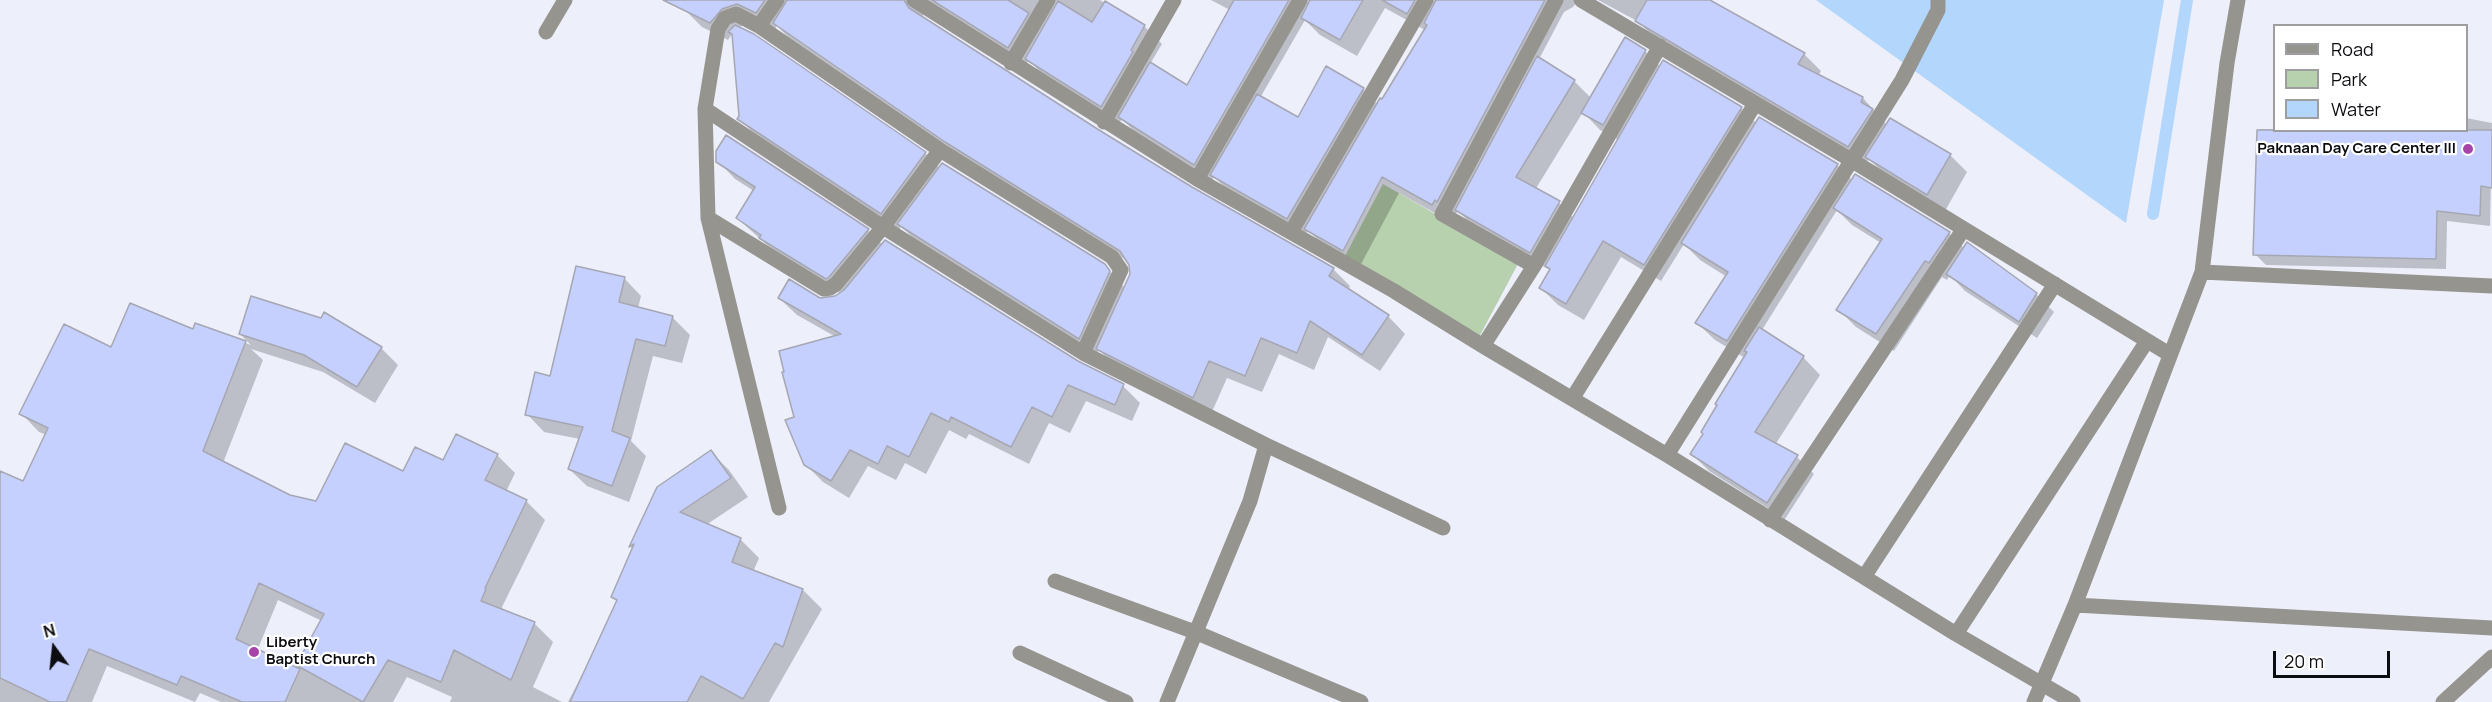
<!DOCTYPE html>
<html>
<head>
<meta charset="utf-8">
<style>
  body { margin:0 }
  #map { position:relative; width:2492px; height:702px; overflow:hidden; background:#edeffb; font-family:Manrope,sans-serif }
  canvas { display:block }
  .legend { position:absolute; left:2273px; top:24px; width:195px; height:108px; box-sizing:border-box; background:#fff; border:2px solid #9e9ea0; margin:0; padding:8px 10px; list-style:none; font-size:18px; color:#0c0d11 }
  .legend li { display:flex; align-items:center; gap:12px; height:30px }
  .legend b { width:30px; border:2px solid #9e9ea0 }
  .north { position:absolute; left:24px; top:618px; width:60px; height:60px; -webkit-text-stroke:4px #fff; paint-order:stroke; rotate:345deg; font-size:16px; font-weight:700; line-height:24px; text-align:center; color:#0c0d11 }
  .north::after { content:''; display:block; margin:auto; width:21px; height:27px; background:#0c0d11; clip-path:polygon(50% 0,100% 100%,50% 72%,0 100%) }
  .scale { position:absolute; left:2273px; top:651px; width:117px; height:27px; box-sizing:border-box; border:3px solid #0c0d11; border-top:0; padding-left:8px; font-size:18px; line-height:21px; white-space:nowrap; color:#0c0d11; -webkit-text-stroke:4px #fff; paint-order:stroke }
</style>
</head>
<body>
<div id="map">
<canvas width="2492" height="702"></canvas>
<ul class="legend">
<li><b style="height:8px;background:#95948f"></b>Road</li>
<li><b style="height:16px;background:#b7d0ad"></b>Park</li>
<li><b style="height:16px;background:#b2d6fc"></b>Water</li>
</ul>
<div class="north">N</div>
<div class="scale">20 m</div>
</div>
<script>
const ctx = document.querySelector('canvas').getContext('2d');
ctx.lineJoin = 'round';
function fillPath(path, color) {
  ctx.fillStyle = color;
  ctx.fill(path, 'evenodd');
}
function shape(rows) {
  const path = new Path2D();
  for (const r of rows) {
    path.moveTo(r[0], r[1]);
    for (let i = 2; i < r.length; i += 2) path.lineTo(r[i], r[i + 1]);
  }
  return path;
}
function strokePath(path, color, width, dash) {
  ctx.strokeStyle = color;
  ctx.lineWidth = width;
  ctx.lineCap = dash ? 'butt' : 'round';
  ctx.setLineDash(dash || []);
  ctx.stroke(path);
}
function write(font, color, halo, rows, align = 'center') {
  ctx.font = font + ' Manrope,sans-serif';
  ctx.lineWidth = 4.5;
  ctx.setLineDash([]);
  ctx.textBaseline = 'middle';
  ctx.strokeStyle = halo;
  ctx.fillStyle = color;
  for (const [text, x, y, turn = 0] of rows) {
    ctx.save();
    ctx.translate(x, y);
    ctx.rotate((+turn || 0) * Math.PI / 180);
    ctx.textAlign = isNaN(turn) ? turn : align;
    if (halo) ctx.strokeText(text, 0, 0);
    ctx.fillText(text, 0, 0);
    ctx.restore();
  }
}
fillPath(shape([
  [1383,184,1519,262,1478,339,1345,256]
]), '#b7d0ad');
fillPath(shape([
  [1816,0,2164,0,2126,223]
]), '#b2d6fc');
fillPath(shape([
  [690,0,1100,0,1144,26,1162,44,1150,64,1188,87,1230,10,1211,0,1578,0,1573,7,1564,12,1539,59,1574,81,1591,98,1625,39,1645,51,1661,67,1741,108,1756,123,1837,165,1852,180,1949,233,1964,248,1967,244,2036,294,2054,312,2037,338,1965,291,1950,275,1947,280,1942,277,1894,351,1856,327,1838,309,1881,243,1852,225,1837,210,1762,330,1803,357,1820,375,1775,445,1797,457,1814,474,1785,519,1709,471,1692,454,1745,358,1715,340,1697,323,1727,277,1700,260,1684,244,1661,281,1621,257,1584,320,1558,305,1541,288,1551,270,1549,267,1548,269,1474,227,1458,211,1449,221,1399,193,1360,266,1323,245,1308,230,1305,235,1230,192,1214,177,1211,181,1137,134,1122,119,1119,123,1044,76,1029,60,1026,64,928,8,921,18,1191,189,1333,269,1350,286,1348,290,1388,316,1405,334,1380,371,1328,337,1314,370,1279,354,1262,392,1227,378,1211,414,1115,366,1099,350,1096,355,916,241,901,226,899,230,756,136,739,118,733,36,732,34,728,40,702,27,685,10],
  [1385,8,1425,30,1378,105,1363,89,1298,119,1260,98,1305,20,1320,35,1357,56],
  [751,21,774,30,777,26,792,41,964,159,1129,262,1132,274,1125,288,1104,265,940,169,925,153,753,36,738,28],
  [1583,112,1600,130,1619,140,1574,218,1559,203,1535,190],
  [1598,0,1708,0,1804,54,1821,71,1818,76,1863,98,1887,125,1950,155,1967,172,1945,211,1884,174,1869,159,1866,163,1654,37,1637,21],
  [2466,118,2492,123,2490,226,2447,221,2446,269,2266,265,2255,254,2259,129,2466,130],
  [718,161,868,230,883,245,1077,363,1123,386,1140,403,1132,421,1086,401,1070,433,1049,423,1029,464,969,434,966,439,949,430,926,474,905,463,896,480,868,466,849,498,823,482,805,464,796,417,836,337,797,315,779,298,819,299,836,298,841,294,778,255,737,218,754,191,735,179],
  [624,278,641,296,638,308,672,317,690,335,682,363,653,356,631,441,646,456,629,502,587,486,569,469,580,439,544,432,527,414],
  [196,325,251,345,240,334,381,348,398,365,375,403,323,372,251,349,263,360,223,463,289,497,317,503,404,473,444,462,497,455,515,473,506,492,526,501,545,520,502,607,503,611,535,624,553,642,533,687,562,702,450,702,452,697,407,677,393,702,221,702,200,693,195,702,107,666,92,702,0,702,0,473,24,483,47,435,39,432,21,413,112,349,193,331],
  [278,600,322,621,296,668,257,651],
  [711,452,729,470,748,497,706,525,741,540,759,558,753,572,804,591,822,609,769,702,568,702,582,675,583,676,618,602,612,597,633,550,631,547,658,488]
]), '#0003');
strokePath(shape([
  [2153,214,2187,0]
]), '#b2d6fc', 12);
const building = shape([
  [663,0,765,0,756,13,737,4,722,9,710,23,663,0],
  [787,0,904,0,909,8,1099,130,1192,187,1334,268,1329,276,1389,315,1362,355,1310,321,1297,353,1261,338,1245,376,1209,361,1193,398,1096,349,1130,274,1129,265,1120,251,945,142,773,23,787,0],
  [932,0,1008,0,1029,13,1008,48,932,0],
  [1234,0,1289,0,1194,165,1118,117,1150,62,1187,85,1234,0],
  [1310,0,1363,0,1340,40,1301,18,1310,0],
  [1382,0,1415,0,1407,14,1382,0],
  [1436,0,1545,0,1437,202,1435,200,1432,205,1382,177,1343,251,1304,229,1380,98,1382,99,1427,25,1424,23,1436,0],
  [1647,0,1710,0,1805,53,1798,64,1863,97,1861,102,1873,109,1848,147,1635,21,1647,0],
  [1058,1,1092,22,1105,1,1145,25,1131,50,1133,52,1101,107,1025,59,1058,1],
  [735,25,754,34,926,152,881,214,737,119,739,116,732,34,728,32,735,25],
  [1625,37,1646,50,1603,125,1581,113,1625,37],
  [1537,56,1575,80,1516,177,1560,201,1530,253,1455,210,1537,56],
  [1663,60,1742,107,1644,265,1603,241,1566,304,1539,288,1550,269,1545,266,1663,60],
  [1326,66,1364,88,1287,219,1210,175,1257,94,1298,117,1326,66],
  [1759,117,1838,164,1727,341,1695,323,1728,272,1681,243,1759,117],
  [1890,118,1951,154,1927,195,1865,157,1890,118],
  [2257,130,2492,130,2492,188,2481,186,2480,216,2437,211,2436,259,2253,255,2257,130],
  [726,135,869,229,829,277,826,279,759,238,761,235,736,218,755,187,716,162,716,151,726,135],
  [942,163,1105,264,1110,271,1079,339,897,224,942,163],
  [1855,174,1950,232,1929,263,1925,261,1876,334,1836,310,1882,239,1833,208,1855,174],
  [885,240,1078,361,1124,384,1115,405,1068,385,1052,417,1032,407,1011,447,951,417,949,422,931,413,909,457,887,446,878,464,850,450,831,481,804,465,785,420,794,417,782,372,784,372,779,351,841,334,778,298,789,279,820,298,835,296,844,290,885,240],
  [1967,242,2037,293,2019,322,1946,274,1967,242],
  [576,266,625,277,619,302,673,316,665,346,636,339,612,431,630,438,612,486,568,469,583,427,525,415,535,372,550,376,576,266],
  [251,296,321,318,324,312,382,347,357,387,304,355,239,334,251,296],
  [130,303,193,329,195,323,246,341,203,451,290,495,316,501,345,443,403,471,415,447,443,460,456,434,498,454,485,480,527,500,485,588,486,589,481,601,535,622,511,680,454,650,441,682,388,660,363,702,296,665,324,614,259,583,236,639,300,669,285,702,242,702,181,676,177,685,89,649,66,702,50,702,0,678,0,471,23,481,48,428,19,414,64,324,111,347,130,303],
  [1759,327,1804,356,1755,432,1798,455,1767,503,1690,454,1703,434,1701,432,1717,405,1715,404,1747,352,1744,351,1759,327],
  [711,450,731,478,680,512,741,538,732,562,803,589,783,647,775,643,743,699,701,676,687,702,570,702,617,600,611,597,634,544,629,547,657,487,711,450]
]);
fillPath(building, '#c6d0fe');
strokePath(building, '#a5a7b2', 1.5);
strokePath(shape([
  [914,0,1197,179,1394,291,1483,346,1667,455,1956,634,2073,702],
  [1581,0,1851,160,2169,354],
  [759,26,736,14,725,18,718,29,705,109,708,218,779,508],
  [546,32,565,0],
  [1011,63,1048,0],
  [705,109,883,227,1083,353,1266,445,1443,528],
  [1104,122,1174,0],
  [940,150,1112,257,1121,270,1083,353],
  [1197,179,1300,0],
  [708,218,824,289,830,288,836,284,883,227,940,150,759,26,777,0],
  [1291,232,1426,0],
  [1534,266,1442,214,1556,0],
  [2202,272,2492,286],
  [1483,346,1534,266,1660,46],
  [1572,399,1755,104],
  [1667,455,1902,80,1938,10,1938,0],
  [1770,520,1963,230],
  [1864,577,2055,284],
  [1055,581,1195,632,1361,702],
  [2075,605,2492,628],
  [1956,634,2147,341],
  [1020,653,1126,702],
  [1167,702,1250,501,1266,445],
  [2034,702,2075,605,2202,272,2227,63,2238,0],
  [2443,702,2492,657]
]), '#95948f', 15);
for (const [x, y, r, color] of [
  [2468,149,6,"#a744aa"],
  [254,652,6,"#a744aa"]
]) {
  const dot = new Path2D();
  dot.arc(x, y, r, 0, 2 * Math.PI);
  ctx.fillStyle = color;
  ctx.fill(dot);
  strokePath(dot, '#fff', 2);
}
write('bold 15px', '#0c0d11', '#fff', [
  ["Paknaan Day Care Center III",2456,149],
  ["Liberty",266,643,"left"],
  ["Baptist Church",266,660,"left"]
], 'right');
</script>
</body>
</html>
